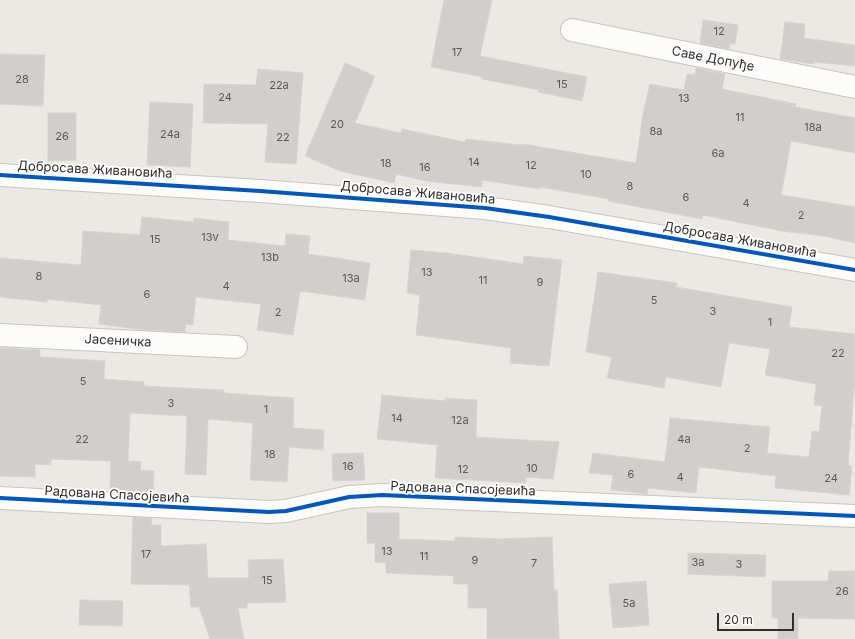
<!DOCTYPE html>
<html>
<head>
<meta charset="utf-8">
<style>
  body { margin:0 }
  #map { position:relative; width:855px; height:639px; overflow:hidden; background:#ece8e4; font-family:Inter,sans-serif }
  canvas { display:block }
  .scale { position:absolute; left:717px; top:613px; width:77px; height:18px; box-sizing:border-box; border:2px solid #2e2e2e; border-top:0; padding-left:5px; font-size:12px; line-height:14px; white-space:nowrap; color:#2e2e2e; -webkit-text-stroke:3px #fff; paint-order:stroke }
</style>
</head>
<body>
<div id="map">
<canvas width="855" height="639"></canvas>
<div class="scale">20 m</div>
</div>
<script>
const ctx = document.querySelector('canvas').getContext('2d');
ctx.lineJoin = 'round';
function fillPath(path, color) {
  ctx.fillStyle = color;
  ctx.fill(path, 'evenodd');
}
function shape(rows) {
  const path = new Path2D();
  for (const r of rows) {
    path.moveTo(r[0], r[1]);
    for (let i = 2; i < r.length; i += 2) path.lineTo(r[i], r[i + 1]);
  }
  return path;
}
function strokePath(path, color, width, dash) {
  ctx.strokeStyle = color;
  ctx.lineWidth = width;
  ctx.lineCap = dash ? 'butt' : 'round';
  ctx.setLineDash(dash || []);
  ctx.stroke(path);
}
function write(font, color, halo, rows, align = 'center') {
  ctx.font = font + ' Inter,sans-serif';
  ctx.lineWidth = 3.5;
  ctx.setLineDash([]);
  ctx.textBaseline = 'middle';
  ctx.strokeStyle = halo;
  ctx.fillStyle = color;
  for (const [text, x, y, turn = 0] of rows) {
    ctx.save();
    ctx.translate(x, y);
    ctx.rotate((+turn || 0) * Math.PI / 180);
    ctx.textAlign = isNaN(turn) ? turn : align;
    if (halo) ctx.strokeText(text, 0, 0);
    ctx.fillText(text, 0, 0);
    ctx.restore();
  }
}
const building = shape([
  [444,0,492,0,480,56,587,77,582,101,538,92,539,90,482,79,483,77,431,67,444,0],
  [703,20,738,25,735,44,730,44,729,49,700,43,703,20],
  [785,22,805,24,804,38,855,45,855,66,815,62,814,64,780,59,785,22],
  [0,54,45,55,43,106,0,104,0,54],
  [345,63,375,76,355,123,401,133,402,129,465,142,466,139,522,145,523,144,636,163,643,114,650,84,684,90,687,74,695,75,696,68,725,74,722,89,796,104,795,107,855,118,855,153,791,141,781,195,855,207,855,243,824,236,782,231,703,215,702,219,608,201,609,199,540,187,540,189,482,180,482,187,426,181,396,174,394,183,340,171,305,156,345,63],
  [258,69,303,73,296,164,265,162,268,124,203,123,204,84,256,85,258,69],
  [150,102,193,104,190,167,147,165,150,102],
  [48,113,76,113,76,160,48,161,48,113],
  [142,217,193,222,194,218,229,222,228,240,285,246,286,234,310,236,308,254,370,263,365,300,300,291,293,335,257,330,261,304,196,297,193,325,186,324,185,332,144,330,99,324,101,305,47,299,47,302,0,297,0,258,81,265,83,231,140,235,142,217],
  [411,250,447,253,523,264,524,256,562,260,549,366,510,363,511,348,416,335,420,295,407,293,411,250],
  [598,272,677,283,676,287,792,307,789,327,855,334,855,379,848,465,852,466,849,495,775,488,776,476,699,467,696,493,648,488,647,494,611,490,613,475,589,473,593,453,665,462,670,418,770,427,767,453,809,457,812,431,819,432,822,406,814,405,816,384,765,375,770,349,729,343,721,387,666,377,664,388,607,378,612,357,586,352,598,272],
  [0,348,40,350,40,357,105,361,104,379,144,382,144,386,224,390,224,393,294,398,293,428,324,430,323,450,289,447,287,482,250,480,253,423,208,419,206,475,185,474,187,416,130,413,128,461,141,462,140,470,154,471,153,493,110,490,111,461,51,459,51,465,35,464,35,477,0,476,0,348],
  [382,395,445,401,445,398,477,400,476,437,559,442,553,479,526,477,526,483,435,478,437,445,377,439,382,395],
  [363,453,365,480,333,481,332,454,363,453],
  [367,513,399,513,399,539,455,541,455,537,498,539,552,537,554,590,557,590,559,639,487,639,487,608,468,608,468,584,453,584,454,576,386,573,386,563,375,562,375,543,367,543,367,513],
  [133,517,152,518,151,525,161,525,161,546,206,544,208,578,249,578,248,560,283,559,286,602,247,603,247,608,238,608,244,639,210,639,199,607,191,607,189,585,131,584,133,517],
  [688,553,766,555,765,577,688,574,688,553],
  [829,571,855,571,855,619,798,618,798,639,778,639,778,618,772,618,772,581,828,581,829,571],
  [646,581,649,625,613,628,609,584,646,581],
  [80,600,123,601,122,626,79,625,80,600]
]);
fillPath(building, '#d1cecb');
strokePath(building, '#d7d4d0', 1);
const minor = shape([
  [572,30,855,87],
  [0,175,260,191,485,208,549,217,855,270],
  [0,335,236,347],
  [0,498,269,512,286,511,349,497,382,495,855,516]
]);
strokePath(minor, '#c5c4c5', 24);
strokePath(minor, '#fcfcfb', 22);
strokePath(shape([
  [0,175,260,191,485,208,549,217,855,270],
  [0,498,269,512,286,511,349,497,382,495,855,516]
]), '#0057b8', 4);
write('11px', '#585857', null, [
  ["12",719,32],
  ["17",457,53],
  ["28",22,80],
  ["15",562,85],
  ["22a",279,86],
  ["24",225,98],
  ["13",684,99],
  ["11",740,118],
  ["20",337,125],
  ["18a",813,128],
  ["8a",656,132],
  ["24a",170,135],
  ["26",62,137],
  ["22",283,138],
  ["6a",718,154],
  ["14",474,163],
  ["18",386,164],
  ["12",531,166],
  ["16",425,168],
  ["10",586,175],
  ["8",630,187],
  ["6",686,198],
  ["4",746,204],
  ["2",801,216],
  ["13v",210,238],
  ["15",155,240],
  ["13b",270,258],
  ["13",427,273],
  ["8",39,277],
  ["13a",351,279],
  ["11",483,281],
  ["9",540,283],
  ["4",226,287],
  ["6",147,295],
  ["5",654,301],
  ["3",713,312],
  ["2",278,313],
  ["1",770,323],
  ["22",838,354],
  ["5",83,382],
  ["3",171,404],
  ["1",266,410],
  ["14",397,419],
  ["12a",460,421],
  ["22",82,440],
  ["4a",684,440],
  ["2",747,449],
  ["18",270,455],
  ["16",348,467],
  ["10",532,469],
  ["12",463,470],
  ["6",631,475],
  ["4",680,478],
  ["24",831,479],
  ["13",387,552],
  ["17",146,555],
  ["11",424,557],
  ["9",475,561],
  ["3a",698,563],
  ["7",534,564],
  ["3",739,565],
  ["15",267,581],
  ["26",842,592],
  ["5a",629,604]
]);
write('13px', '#2e2e2e', '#fff', [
  ["Саве Допуђе",713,59,11],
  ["Добросава Живановића",95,170,3],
  ["Добросава Живановића",418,193,5],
  ["Добросава Живановића",740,240,10],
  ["Јасеничка",118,341,3],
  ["Радована Спасојевића",463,489,2],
  ["Радована Спасојевића",117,495,3]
]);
</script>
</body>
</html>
